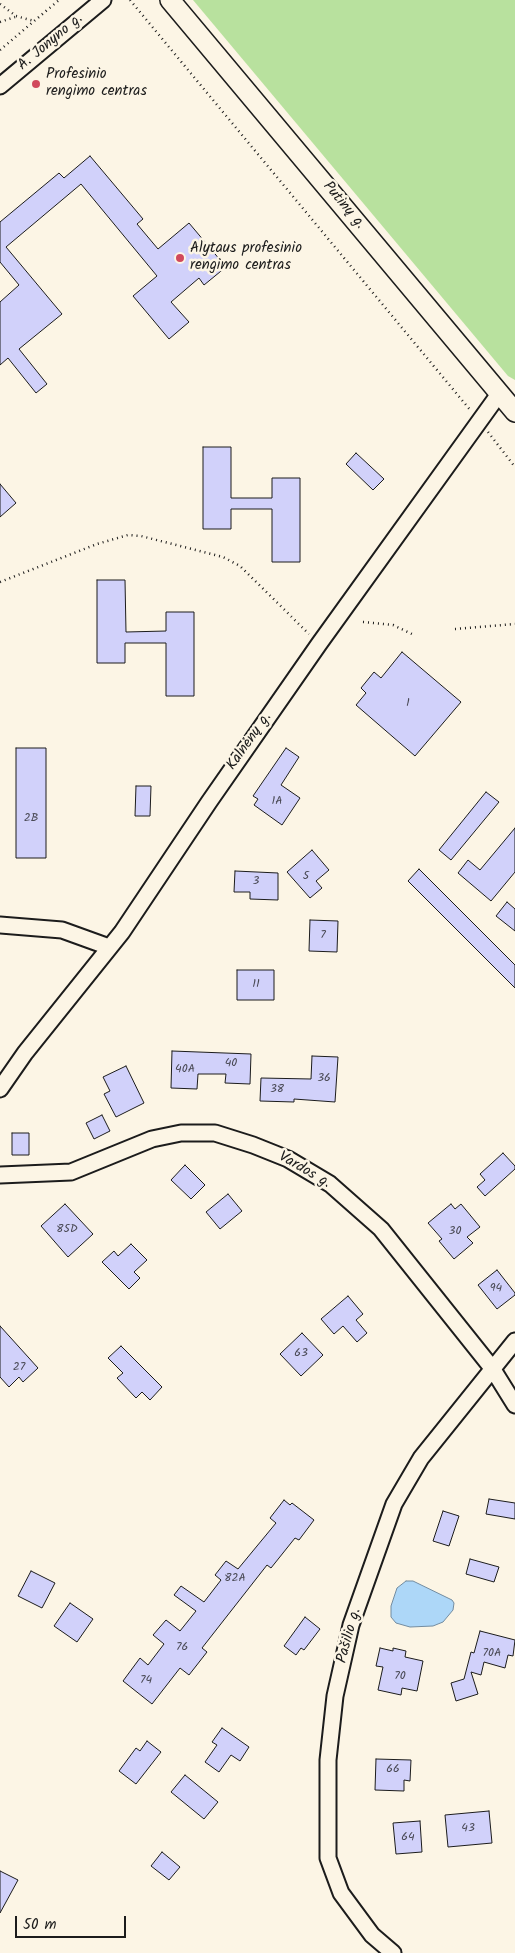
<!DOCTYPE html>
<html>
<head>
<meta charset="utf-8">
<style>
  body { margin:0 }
  #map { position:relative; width:515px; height:1953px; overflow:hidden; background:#fcf5e5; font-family:Kalam,sans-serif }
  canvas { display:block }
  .scale { position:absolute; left:15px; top:1916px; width:111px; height:22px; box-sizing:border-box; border:2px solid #1c1c1c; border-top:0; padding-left:6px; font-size:15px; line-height:18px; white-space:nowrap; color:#1c1c1c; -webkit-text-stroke:4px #fcf5e5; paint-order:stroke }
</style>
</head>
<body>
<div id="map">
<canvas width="515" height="1953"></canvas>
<div class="scale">50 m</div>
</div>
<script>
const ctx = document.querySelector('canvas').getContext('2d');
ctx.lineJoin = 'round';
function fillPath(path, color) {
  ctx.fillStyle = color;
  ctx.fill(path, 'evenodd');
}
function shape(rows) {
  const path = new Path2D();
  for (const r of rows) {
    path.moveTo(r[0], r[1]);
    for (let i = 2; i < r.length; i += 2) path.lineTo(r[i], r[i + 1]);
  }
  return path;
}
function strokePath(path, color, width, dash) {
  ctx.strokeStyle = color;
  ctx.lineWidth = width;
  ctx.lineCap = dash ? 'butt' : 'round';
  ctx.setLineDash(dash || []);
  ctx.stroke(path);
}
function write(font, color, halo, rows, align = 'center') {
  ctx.font = font + ' Kalam,sans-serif';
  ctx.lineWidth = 5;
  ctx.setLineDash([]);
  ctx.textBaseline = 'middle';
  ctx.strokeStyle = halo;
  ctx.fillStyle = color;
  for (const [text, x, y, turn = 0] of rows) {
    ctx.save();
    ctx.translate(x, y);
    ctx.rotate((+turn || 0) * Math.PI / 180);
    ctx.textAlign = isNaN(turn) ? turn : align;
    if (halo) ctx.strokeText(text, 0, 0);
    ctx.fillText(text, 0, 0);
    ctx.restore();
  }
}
fillPath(shape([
  [193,0,515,0,515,380,508,376]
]), '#b8e19e');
const water = shape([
  [406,1581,413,1581,452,1600,454,1603,453,1610,443,1622,433,1626,410,1627,396,1623,391,1617,391,1606,397,1588,406,1581]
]);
fillPath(water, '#add7f8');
strokePath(water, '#738ca0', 1);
const building = shape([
  [90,156,143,219,137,224,158,249,189,223,226,267,204,285,199,278,171,302,189,322,169,339,133,296,157,276,81,184,6,247,62,314,19,349,47,384,36,393,8,358,0,365,0,302,19,285,0,262,0,222,59,173,64,178,90,156],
  [203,447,231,447,231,498,272,498,272,478,300,478,300,562,272,562,272,509,231,509,231,529,203,529,203,447],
  [356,453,384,479,373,490,346,464,356,453],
  [0,484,16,503,0,517,0,484],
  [97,580,125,580,126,632,166,631,166,612,194,612,194,696,166,696,166,643,125,643,125,663,97,663,97,580],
  [402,652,461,702,415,756,356,705,366,693,361,688,374,672,381,678,402,652],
  [16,748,46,748,46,858,16,858,16,748],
  [286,748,299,757,281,785,300,798,282,825,254,805,258,799,253,796,286,748],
  [136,786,151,786,150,816,135,816,136,786],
  [486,792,499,802,451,860,439,850,486,792],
  [515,828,515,872,491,901,458,873,468,860,480,870,515,828],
  [312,850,329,870,316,881,322,888,310,898,287,872,312,850],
  [419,869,515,965,515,988,408,881,419,869],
  [235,871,278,873,278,900,250,899,250,892,234,892,235,871],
  [507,902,515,909,515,931,496,916,507,902],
  [310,920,338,921,337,952,309,951,310,920],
  [237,970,274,970,274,1000,237,1000,237,970],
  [172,1051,251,1054,250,1084,225,1083,226,1074,198,1074,197,1089,171,1088,172,1051],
  [312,1056,338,1057,335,1102,294,1099,294,1102,260,1101,261,1078,311,1079,312,1056],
  [126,1066,144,1103,116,1117,104,1094,110,1091,103,1077,126,1066],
  [102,1115,110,1131,94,1139,86,1123,102,1115],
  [12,1133,29,1133,29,1155,12,1155,12,1133],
  [503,1153,515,1166,515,1169,485,1196,477,1187,485,1180,480,1174,503,1153],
  [185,1165,205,1185,191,1199,171,1180,185,1165],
  [228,1194,242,1211,220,1229,206,1212,228,1194],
  [65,1204,93,1234,68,1257,41,1226,65,1204],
  [451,1204,455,1209,461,1204,480,1227,467,1237,473,1243,454,1259,439,1241,442,1239,428,1223,451,1204],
  [131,1244,147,1260,134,1272,140,1278,129,1289,102,1262,114,1251,118,1256,131,1244],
  [497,1270,515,1293,515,1295,497,1309,478,1285,497,1270],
  [348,1296,363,1314,356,1320,367,1333,357,1342,343,1326,334,1334,321,1319,348,1296],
  [0,1326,38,1368,23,1382,19,1377,9,1387,0,1377,0,1326],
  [302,1333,323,1355,301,1376,280,1354,302,1333],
  [121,1346,162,1387,150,1400,142,1392,136,1398,117,1378,123,1373,108,1358,121,1346],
  [489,1499,515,1503,515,1519,486,1514,489,1499],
  [284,1500,290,1505,292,1503,314,1520,299,1540,295,1538,271,1568,267,1565,202,1648,207,1652,189,1675,180,1668,152,1704,123,1681,140,1658,148,1665,164,1644,153,1635,166,1620,180,1631,196,1611,174,1595,181,1586,204,1602,221,1580,215,1575,226,1561,238,1569,276,1523,270,1518,284,1500],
  [443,1511,459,1516,449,1546,433,1541,443,1511],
  [470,1559,499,1567,494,1582,466,1574,470,1559],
  [31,1571,55,1583,42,1608,18,1596,31,1571],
  [70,1603,93,1619,77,1642,54,1626,70,1603],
  [305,1617,320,1629,304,1650,301,1648,296,1655,284,1646,305,1617],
  [480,1631,515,1640,513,1656,508,1655,505,1668,484,1662,481,1675,471,1672,478,1694,456,1701,451,1683,464,1679,471,1652,474,1653,480,1631],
  [380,1648,393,1651,393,1648,406,1651,405,1657,423,1661,417,1691,402,1688,401,1695,378,1690,383,1667,376,1666,380,1648],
  [222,1728,249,1747,240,1761,231,1755,219,1772,205,1762,217,1745,212,1742,222,1728],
  [147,1741,161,1752,136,1784,119,1771,136,1748,140,1751,147,1741],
  [376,1759,411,1760,410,1781,404,1780,404,1791,375,1790,376,1759],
  [185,1775,218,1802,204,1819,171,1792,185,1775],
  [489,1811,492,1843,448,1847,445,1815,489,1811],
  [420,1821,422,1852,396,1854,393,1823,420,1821],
  [162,1852,180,1867,169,1880,151,1866,162,1852],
  [0,1871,18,1880,0,1913,0,1871]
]);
fillPath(building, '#d1d1fa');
strokePath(building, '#1c1c1c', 1);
const minor = shape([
  [0,86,103,0],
  [0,925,62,930,109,947],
  [0,1089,25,1053,122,932,209,802,319,644,499,394],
  [0,1175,71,1172,152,1139,181,1133,215,1133,253,1145,288,1159,330,1184,381,1229,492,1368,515,1405],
  [393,1953,372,1935,341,1893,328,1858,328,1760,335,1696,351,1625,394,1504,421,1458,515,1341]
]);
const major = shape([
  [170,0,515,412]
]);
strokePath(minor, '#1c1c1c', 19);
strokePath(major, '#1c1c1c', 22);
strokePath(shape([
  [130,0,471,411],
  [0,4,16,16,34,21],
  [0,22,15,17],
  [0,50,59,0],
  [488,432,515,467],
  [0,582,97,544,128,535,141,536,223,557,240,566,309,634],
  [363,622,393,625,414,635],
  [455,629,515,624]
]), '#1c1c1c', 2.5, [1, 4]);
strokePath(minor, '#fcf5e5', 15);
strokePath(major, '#fcf5e5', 19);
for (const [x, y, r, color] of [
  [36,84,5,"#d1495b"],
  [180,258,5,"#d1495b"]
]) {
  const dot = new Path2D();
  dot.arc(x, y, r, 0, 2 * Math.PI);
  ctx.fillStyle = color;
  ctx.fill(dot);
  strokePath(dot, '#fcf5e5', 2);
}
write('12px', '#494954', null, [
  ["1",408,704],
  ["1A",277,802],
  ["2B",31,819],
  ["5",306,877],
  ["3",256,882],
  ["7",323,936],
  ["11",256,985],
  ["40",231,1064],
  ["40A",185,1070],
  ["36",324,1079],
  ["38",277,1090],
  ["85D",67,1230],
  ["30",455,1232],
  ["94",496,1289],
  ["63",301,1354],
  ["27",19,1368],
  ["82A",235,1579],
  ["76",182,1648],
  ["70A",492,1654],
  ["70",400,1677],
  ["74",146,1681],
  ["66",393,1770],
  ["43",468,1829],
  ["64",408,1838]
]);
write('15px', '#1c1c1c', '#fcf5e5', [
  ["A. Jonyno g.",51,43,-40],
  ["Putinų g.",343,206,50],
  ["Kalnėnų g.",250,742,-55],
  ["Vardos g.",304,1171,30],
  ["Pašilio g.",350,1636,-75]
]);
write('15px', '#1c1c1c', '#fcf5e5', [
  ["Profesinio",46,75],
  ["rengimo centras",46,92],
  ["Alytaus profesinio",190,249],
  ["rengimo centras",190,266]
], 'left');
</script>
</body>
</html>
